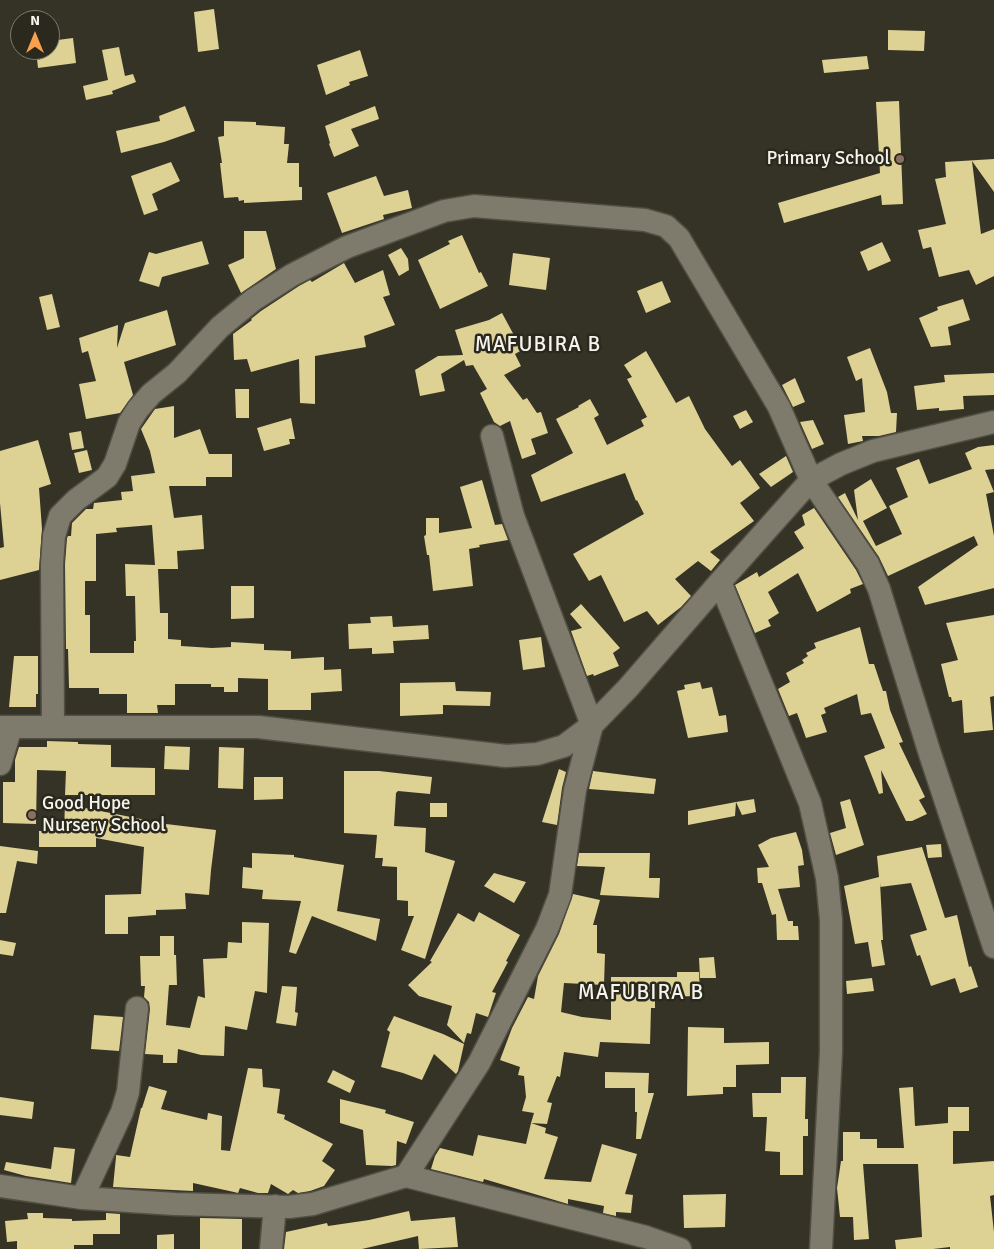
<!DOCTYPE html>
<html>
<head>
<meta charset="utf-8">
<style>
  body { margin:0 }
  #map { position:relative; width:994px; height:1249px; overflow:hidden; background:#353326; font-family:Signika,sans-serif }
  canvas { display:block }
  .north { position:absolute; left:10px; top:10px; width:50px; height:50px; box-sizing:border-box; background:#2b291d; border:1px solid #7c7b70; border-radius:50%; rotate:0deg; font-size:14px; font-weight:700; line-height:20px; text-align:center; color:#f6f5ed }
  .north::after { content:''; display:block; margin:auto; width:18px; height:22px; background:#f9a04d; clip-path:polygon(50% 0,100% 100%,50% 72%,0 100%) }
</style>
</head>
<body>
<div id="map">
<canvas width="994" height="1249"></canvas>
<div class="north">N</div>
</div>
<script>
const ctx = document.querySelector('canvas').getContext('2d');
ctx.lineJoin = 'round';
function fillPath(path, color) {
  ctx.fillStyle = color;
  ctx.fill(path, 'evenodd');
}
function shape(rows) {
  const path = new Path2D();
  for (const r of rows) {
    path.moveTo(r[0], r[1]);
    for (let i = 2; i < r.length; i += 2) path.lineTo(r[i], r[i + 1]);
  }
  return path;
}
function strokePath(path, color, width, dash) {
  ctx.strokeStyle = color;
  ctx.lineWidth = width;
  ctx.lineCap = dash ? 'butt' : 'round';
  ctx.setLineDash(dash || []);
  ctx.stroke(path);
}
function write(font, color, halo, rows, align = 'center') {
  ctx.font = font + ' Signika,sans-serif';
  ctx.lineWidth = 5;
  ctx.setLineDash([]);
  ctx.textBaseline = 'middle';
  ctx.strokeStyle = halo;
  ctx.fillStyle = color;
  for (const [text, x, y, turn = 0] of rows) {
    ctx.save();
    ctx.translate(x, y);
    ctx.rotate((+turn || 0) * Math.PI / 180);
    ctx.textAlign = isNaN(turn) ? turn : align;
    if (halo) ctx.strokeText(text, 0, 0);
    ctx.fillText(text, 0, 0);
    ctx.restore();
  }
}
fillPath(shape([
  [214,9,219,49,198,52,194,12],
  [888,30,925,31,924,51,888,50],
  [73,38,76,63,38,68,36,50,50,50,50,41],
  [119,47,125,76,133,74,136,82,112,91,113,94,86,100,83,86,108,80,102,50],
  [360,50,368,76,349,82,350,85,326,95,317,65],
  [867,56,869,69,824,73,822,60],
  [899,101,903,204,882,205,881,195,784,223,778,203,880,173,876,102],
  [185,106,195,131,164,142,121,153,116,131,160,121,159,116],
  [375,106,379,119,351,129,359,146,334,157,329,144,330,143,325,126],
  [224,121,256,122,256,125,285,127,284,144,289,144,287,163,299,163,299,187,302,187,302,200,244,203,244,200,239,201,238,197,224,198,220,163,222,163,218,137,224,136],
  [994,159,994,192,972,161,981,234,994,229,994,276,976,285,969,270,939,277,931,247,923,249,918,230,946,224,935,179,946,177,945,162],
  [171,162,180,181,152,194,158,210,144,215,131,176],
  [376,176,384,196,408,190,412,208,383,215,384,219,342,233,327,193],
  [244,231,266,231,276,269,241,293,228,265,244,258],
  [462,235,479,273,481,272,488,286,440,309,418,260,450,244,448,241],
  [202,241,209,264,162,277,159,287,139,281,149,252,156,254],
  [882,242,891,261,868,271,860,252],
  [401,248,408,259,409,270,399,276,388,255],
  [513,253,550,258,546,290,509,285],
  [344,263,355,283,383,270,390,295,383,297,395,325,364,336,366,347,315,356,315,404,300,403,299,359,251,372,247,359,234,360,233,334,252,320,251,319,261,311,299,286,310,280,312,282],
  [662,281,671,302,646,313,637,291],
  [52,294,60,327,47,330,39,297],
  [963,299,970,320,948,327,951,345,931,347,919,318,938,310,937,307],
  [167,310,176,345,124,362,133,395,120,413,86,419,79,384,96,381,88,351,82,353,79,338,118,325,117,348,125,323],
  [502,313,522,350,515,354,521,366,504,375,523,400,527,398,537,413,541,412,548,433,531,439,536,454,522,459,510,421,500,426,494,422,480,393,487,389,473,365,466,366,464,360,441,374,445,391,420,396,415,370,438,356,463,355,455,330,489,320],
  [870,348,887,392,891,413,897,413,896,432,879,436,862,436,863,441,848,444,844,415,865,412,862,378,856,381,847,357],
  [646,351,676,403,689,396,705,429,732,466,740,460,760,488,740,503,754,521,710,552,720,560,711,571,698,561,675,579,691,596,681,607,658,625,647,611,624,622,601,575,589,581,573,554,644,514,637,500,636,501,625,473,541,502,531,475,573,453,556,419,579,407,578,406,590,399,599,415,594,418,607,445,644,426,641,420,647,417,627,379,632,377,624,365],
  [994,373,994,395,963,396,964,409,939,411,939,408,917,410,914,386,945,382,944,375],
  [795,378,805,402,793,407,782,385],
  [235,389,249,389,249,418,236,418],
  [174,406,174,438,200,429,209,454,232,454,232,477,206,477,206,486,169,486,174,518,202,515,204,549,177,551,178,569,158,569,160,613,168,613,168,639,181,640,181,646,212,648,231,647,231,642,264,644,264,650,291,651,291,659,324,657,324,670,341,669,342,691,311,693,311,710,268,710,268,679,238,678,238,692,224,692,224,687,211,687,211,684,175,684,175,705,157,705,158,713,127,713,127,694,99,694,99,688,69,688,68,649,66,649,65,564,67,538,68,536,71,536,72,523,86,509,93,509,94,503,122,500,121,492,133,491,131,476,155,473,150,451,141,429,155,409],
  [152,525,155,565,125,564,126,596,135,596,136,641,134,641,134,653,90,653,90,615,85,615,85,581,96,581,96,534,117,532,116,528],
  [746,410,753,422,740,429,733,416],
  [291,418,295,439,289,439,290,444,264,451,257,428],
  [813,420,824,444,812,449,800,422],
  [81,431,84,448,72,450,69,433],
  [38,440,51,484,39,488,42,529,39,570,0,580,0,548,4,547,0,503,0,451],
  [994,445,994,469,985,470,994,492,986,494,994,536,994,588,925,605,918,587,978,545,974,536,888,576,879,557,838,497,845,493,858,520,854,490,871,479,887,508,863,521,876,546,902,534,889,506,908,497,896,468,919,459,929,484,972,469,965,453,978,447],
  [87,450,92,470,79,473,74,453],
  [786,456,793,472,771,487,759,474],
  [482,480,495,525,502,524,508,540,479,545,480,547,469,549,473,586,433,591,429,555,427,555,424,536,426,535,426,518,439,518,439,533,472,528,460,487],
  [814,508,856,570,863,584,850,589,851,593,817,612,798,573,768,592,779,613,768,620,771,626,755,633,735,585,757,572,759,577,804,548,794,532,805,525,802,515],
  [231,586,254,586,254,618,231,619],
  [581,604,620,648,613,653,619,666,594,676,593,674,587,676,571,631,582,628,570,614],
  [994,615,994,696,990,697,993,730,964,733,962,700,952,702,951,697,949,697,941,664,958,660,946,623],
  [392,616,393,627,428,625,429,639,393,641,394,653,372,654,372,648,349,649,348,624,371,623,370,617],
  [860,627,869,664,874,664,883,691,886,691,890,710,903,742,899,743,925,797,919,800,927,814,912,821,906,821,881,770,883,793,879,794,864,756,885,748,871,713,861,715,857,694,824,708,826,713,821,715,827,732,806,738,797,713,789,716,778,689,790,682,786,673,804,663,802,660,808,656,806,653,816,648,814,643],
  [541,637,545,667,523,670,519,640],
  [14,656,38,656,38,694,36,694,36,707,9,707],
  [455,682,456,691,491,692,490,706,443,705,443,714,400,716,400,683],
  [700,682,702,689,712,687,719,716,726,715,728,732,688,738,677,691,685,689,684,685],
  [47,741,78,742,78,744,111,745,111,767,155,768,155,795,65,795,66,771,37,770,36,824,3,823,3,782,15,782,15,760,19,747,47,747],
  [165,746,190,747,189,770,164,769],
  [219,747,244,748,243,789,218,788],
  [559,769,566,772,562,788,557,825,542,822],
  [344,771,379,771,432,777,430,794,398,791,396,793,394,826,426,828,425,852,455,861,425,959,401,950,414,916,408,916,408,901,397,900,397,867,382,866,383,858,375,858,377,835,344,833],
  [593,771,656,779,654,794,589,789],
  [254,777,283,777,283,799,254,800],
  [754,799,756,812,742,815,736,802],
  [850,799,864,845,836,855,830,833,846,828,840,802],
  [736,802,735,816,688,825,688,811],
  [430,803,447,803,447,817,430,817],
  [65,804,166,824,216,830,211,870,209,895,185,893,186,909,156,910,156,915,128,917,128,934,105,934,105,895,141,894,144,847,96,838,96,847,39,847,39,831,64,831],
  [796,832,802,850,804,865,798,866,800,887,778,889,788,921,793,921,793,926,798,926,799,940,777,940,776,914,772,915,762,883,758,883,757,868,769,867,758,845,771,838],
  [941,844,942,857,928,858,926,845],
  [0,846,38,851,37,864,17,861,6,913,0,913],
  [922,847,945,918,957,915,969,967,971,966,978,987,960,993,955,978,931,986,920,955,917,956,910,935,927,930,911,883,880,887,880,882,883,940,881,940,885,965,872,967,868,942,855,944,844,886,879,877,877,856],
  [252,853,294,855,294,857,344,865,337,911,380,919,376,941,312,916,296,954,289,952,301,901,262,899,263,890,242,888,243,867,252,868],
  [579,853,650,853,649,878,660,878,659,898,600,895,605,867,577,866],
  [494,873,526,882,514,903,484,886],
  [573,894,600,900,593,925,597,925,597,953,605,954,604,985,564,983,561,1012,582,1017,611,1020,611,977,677,977,677,972,699,972,700,996,655,997,655,1008,651,1008,650,1044,600,1042,598,1057,564,1052,560,1077,557,1076,547,1102,552,1103,547,1124,531,1123,534,1113,522,1111,526,1097,524,1076,518,1075,520,1067,500,1060,512,1028,528,997,534,999,538,976,559,934],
  [479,912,520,935,506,961,508,962,492,992,496,993,488,1017,476,1013,471,1034,467,1033,464,1043,447,1025,452,1006,419,996,408,985,432,962,430,961,458,913,474,922],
  [242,922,269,923,267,993,255,991,247,1030,225,1026,224,1056,201,1055,178,1049,177,1063,163,1063,163,1055,145,1054,150,1009,149,1002,144,997,145,986,141,986,140,956,160,956,160,936,174,936,174,955,176,955,177,985,169,985,166,1025,190,1028,198,996,205,998,203,959,227,958,228,942,242,943],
  [0,940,16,943,13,956,0,954],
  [714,957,716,978,700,978,699,958],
  [872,978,874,991,847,994,846,981],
  [282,986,297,987,295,1012,298,1013,296,1026,276,1023],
  [94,1015,123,1017,119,1051,91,1049],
  [394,1016,443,1034,464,1044,458,1071,456,1074,434,1054,422,1080,403,1073,381,1067,390,1032,387,1030],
  [688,1027,724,1028,724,1043,769,1042,769,1064,736,1065,736,1087,723,1087,723,1094,687,1096],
  [248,1068,262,1069,263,1087,280,1089,277,1113,285,1115,284,1119,333,1144,322,1161,335,1170,324,1186,310,1191,298,1193,293,1190,288,1194,271,1184,268,1193,258,1193,240,1188,238,1193,234,1192,193,1183,193,1191,113,1187,116,1157,116,1155,130,1157,141,1108,142,1108,149,1086,167,1091,161,1109,207,1120,208,1113,222,1116,221,1150,230,1151],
  [333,1070,355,1081,350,1093,327,1082],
  [605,1072,649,1073,648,1093,654,1093,641,1139,636,1139,637,1112,635,1112,635,1088,605,1088],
  [781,1077,806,1077,805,1119,808,1119,808,1136,803,1136,803,1175,780,1175,780,1152,765,1151,767,1117,753,1117,752,1093,781,1093],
  [913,1087,915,1126,948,1123,948,1107,969,1107,969,1131,953,1131,953,1164,994,1161,994,1195,990,1196,994,1232,994,1249,950,1249,950,1247,933,1249,896,1249,895,1240,922,1237,918,1164,863,1164,869,1239,854,1240,853,1217,840,1217,837,1188,841,1161,843,1161,843,1132,860,1132,860,1139,877,1139,877,1148,904,1148,899,1088],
  [0,1097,34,1102,32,1119,0,1115],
  [340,1099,386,1110,385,1113,414,1122,406,1144,397,1141,396,1165,392,1166,366,1165,363,1130,340,1123],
  [531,1123,546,1128,545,1133,558,1137,544,1179,591,1182,602,1144,637,1154,625,1194,633,1195,631,1213,616,1212,616,1216,603,1213,604,1206,568,1199,568,1204,484,1179,483,1182,431,1169,435,1156,440,1148,473,1156,478,1135,526,1144],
  [54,1147,75,1149,71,1183,26,1176,4,1170,6,1162,51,1169],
  [726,1194,725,1227,684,1228,683,1195],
  [409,1211,411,1221,455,1217,458,1247,419,1249,418,1236,362,1249,284,1249,286,1232,327,1223,328,1226,369,1220],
  [27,1213,43,1213,43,1218,72,1219,72,1221,106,1220,106,1213,120,1214,120,1234,93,1234,93,1245,74,1245,74,1249,17,1249,17,1241,7,1242,5,1221,28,1219],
  [200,1218,242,1219,242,1249,200,1249],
  [174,1234,174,1249,157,1249,157,1235]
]), '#ddd194');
const minor = shape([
  [720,582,810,803,827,878,831,920,831,1052,821,1249],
  [0,727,258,727,506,756,537,754,564,746,592,725,628,688,720,582,811,480,841,464,873,451,994,422],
  [53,727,52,564,54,536,60,516,76,500,107,477,115,464,129,423,138,409,151,394,177,373,220,327,253,300,292,275,347,247,444,211,474,206,645,220,666,226,679,238,779,407,811,480,868,564,879,589,930,754,994,947],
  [0,764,11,727],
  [406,1176,479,1063,547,929,560,895,575,790,592,725,513,516,492,436],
  [0,1186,82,1198,175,1204,289,1207,313,1204,406,1176,646,1237,680,1249],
  [82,1198,122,1112,128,1092,137,1008],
  [271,1249,275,1206]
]);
strokePath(minor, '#514f44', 25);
strokePath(minor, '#7e7b6d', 22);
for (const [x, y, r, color] of [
  [900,159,5,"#8d6e63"],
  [32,815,5,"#8d6e63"]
]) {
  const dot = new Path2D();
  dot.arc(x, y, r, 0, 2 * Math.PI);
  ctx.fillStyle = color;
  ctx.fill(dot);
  strokePath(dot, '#2b291d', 2);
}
write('19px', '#f6f5ed', '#2b291d', [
  ["Primary School",890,159],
  ["Good Hope",42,804,"left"],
  ["Nursery School",42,826,"left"]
], 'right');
ctx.letterSpacing = '1px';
write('21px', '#f6f5ed', '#2b291d', [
  ["MAFUBIRA B",538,345],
  ["MAFUBIRA B",641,993]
]);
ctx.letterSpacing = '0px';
</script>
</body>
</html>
